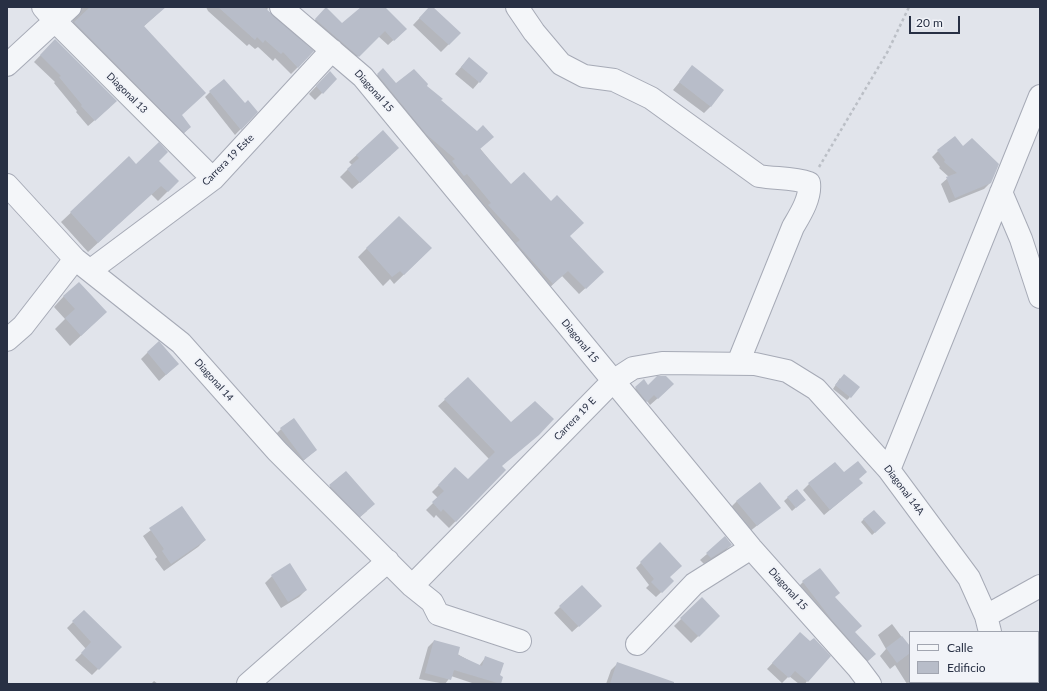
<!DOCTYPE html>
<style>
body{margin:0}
#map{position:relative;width:1047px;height:691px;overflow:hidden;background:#e1e4eb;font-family:Lato,sans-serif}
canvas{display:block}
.frame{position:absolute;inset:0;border:8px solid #283044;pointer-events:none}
.legend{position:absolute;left:909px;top:631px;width:130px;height:52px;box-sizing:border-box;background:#f1f3f8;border:1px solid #a1a5b0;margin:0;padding:5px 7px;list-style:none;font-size:12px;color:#283044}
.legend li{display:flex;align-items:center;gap:8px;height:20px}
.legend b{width:20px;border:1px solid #a1a5b0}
.scale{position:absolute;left:909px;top:16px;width:51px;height:18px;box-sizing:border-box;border:2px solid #283044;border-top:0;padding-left:5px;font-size:12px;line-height:14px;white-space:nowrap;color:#283044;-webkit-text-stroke:3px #f1f3f8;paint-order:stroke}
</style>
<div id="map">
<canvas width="1047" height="691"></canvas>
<div class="frame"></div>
<ul class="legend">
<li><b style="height:5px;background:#f4f6f9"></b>Calle</li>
<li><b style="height:11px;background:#b8bdc9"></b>Edificio</li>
</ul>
<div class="scale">20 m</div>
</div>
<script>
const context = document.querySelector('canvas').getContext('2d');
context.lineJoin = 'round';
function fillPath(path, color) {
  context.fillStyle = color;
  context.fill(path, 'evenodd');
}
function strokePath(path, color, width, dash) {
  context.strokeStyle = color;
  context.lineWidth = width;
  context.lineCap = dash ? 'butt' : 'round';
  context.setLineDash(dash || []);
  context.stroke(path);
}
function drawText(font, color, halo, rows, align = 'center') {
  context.font = font + ' Lato,sans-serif';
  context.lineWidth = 3.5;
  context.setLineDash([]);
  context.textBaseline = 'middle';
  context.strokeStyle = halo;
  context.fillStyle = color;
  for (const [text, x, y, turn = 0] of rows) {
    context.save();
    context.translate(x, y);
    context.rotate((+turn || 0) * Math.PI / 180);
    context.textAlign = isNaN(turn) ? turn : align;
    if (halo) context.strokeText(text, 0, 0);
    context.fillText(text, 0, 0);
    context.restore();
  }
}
fillPath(new Path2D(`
 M67,7H165L143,27L181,116L190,127L180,137L64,32L73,21V14Z
 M206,7H268L267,11L298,67L291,74L275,58L273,61L258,47L255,49L249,44L247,46L208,11Z
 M368,7H384L400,34L388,45L378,36L352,62L310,25L326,9L342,24Z
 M430,7L460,33L441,52L413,25Z
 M55,40L110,107L88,126L76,112L77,111L54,83L55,82L34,62Z
 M469,58L479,82L473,89L455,74Z
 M692,67L711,106L704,113L673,90Z
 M383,70L396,84L425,86L440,100L511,186L569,236L603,272L579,294L562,276L547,290L371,81Z
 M323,79H336L315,100L309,94Z
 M210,92L245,104L257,112L235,135L205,97Z
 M383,131L391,155L352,189L340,177L352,165L349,162Z
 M938,151L990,183L984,189L949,203L941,184L949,177L939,168L940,167L932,157Z
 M129,158L136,166L158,161L178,181L158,201L151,194L88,252L61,222Z
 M367,248L422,257L394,284L390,279L383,286L358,257Z
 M64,296L106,312L70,346L55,329L65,319L54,307Z
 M148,352L178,364L159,381L141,359Z
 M840,378L850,397L847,400L833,389Z
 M468,379L501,466L482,494L449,528L436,515L434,518L426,510L438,498L432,492L455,469L468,480L489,459L438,406Z
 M644,381L648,386L666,391L650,405L647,401L639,408L628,395Z
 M281,429L316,450L297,466L274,436Z
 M346,472L367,511L353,523L323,493Z
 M844,474L858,479L855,489L824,515L803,490L809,484Z
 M796,490L801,503L792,511L784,501Z
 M737,501L779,508L749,532L730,508Z
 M182,507L205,540L198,547L164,571L155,559L157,557L143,536Z
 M864,519L882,526L872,535L861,522Z
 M660,543L669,577L673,581L656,597L646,588L649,585L636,568Z
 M731,545L724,552L704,564L700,560L707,554Z
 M290,565L306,590L299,597L281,608L265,583L272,576Z
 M803,582L834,598L854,632L875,654L861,667L796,589Z
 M702,598L719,616L691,643L674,626Z
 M560,607L594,612L572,632L554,613Z
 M73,622L120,647L92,675L75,660L86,649L67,628Z
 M892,624L910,648V682H933L929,684H907L895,665L890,669L880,656L886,649L878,635Z
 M795,639L807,681L805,684H799L789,676L782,683L767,669Z
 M434,641L479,666L485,658L498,676L502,677L500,684H475L451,676L445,684L419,679L428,647Z
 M618,663L658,684H606L611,670Z
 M1040,678V684H1017L1021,682H1038V679Z
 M154,681L158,684H151Z`), '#0003');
fillPath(new Path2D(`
 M90,7H166L144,26L206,93L182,115L191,127L184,133L74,22Z
 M218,7H264L314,51L298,68L283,52L281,54L265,40L263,43L257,37L255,40Z
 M326,7L342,23L361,7H385L407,29L394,41L385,31L359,57L315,19Z
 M429,7H433L461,33L449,45L419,18Z
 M55,39L117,101L95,121L81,106L82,105L59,77L61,76L40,55Z
 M469,57L488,73L480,83L461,67Z
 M692,65L724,90L711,107L679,82Z
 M383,68L396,83L414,69L428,84L427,86L443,99L441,100L477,131L483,125L494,137L480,149L511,184L524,172L551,201L557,195L584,223L570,236L604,272L586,289L568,271L553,284L516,243L520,240L488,205L491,203L467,174L464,176L452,161L455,159L427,135L377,74Z
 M330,71L337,79L323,94L316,86Z
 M224,79L245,103L248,100L258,112L241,130L209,91Z
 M383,130L399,148L360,183L347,169L359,158L356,155Z
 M955,136L963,146L972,138L999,164L991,183L955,198L946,177L957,173L944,162L945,160L937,150Z
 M159,142L168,152L159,161L179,181L168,192L161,186L98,243L70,212L129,156L136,164Z
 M399,216L432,248L404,275L400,271L392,277L366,248Z
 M79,282L107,312L81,336L65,318L75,309L63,296Z
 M159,341L179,364L166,375L147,352Z
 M844,374L860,387L851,398L835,385Z
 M657,376H666L674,384L658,399L654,395L647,402L635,387L644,379L648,385Z
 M468,377L511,422L535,401L554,419L539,435L502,466L506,470L456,522L443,509L441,512L432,502L444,491L438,485L455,467L468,479L495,452L444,399Z
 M294,418L317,450L304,460L280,428Z
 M858,461L867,472L859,479L863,483L830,510L808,483L835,462L844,472Z
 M346,471L375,504L360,517L329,485Z
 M760,482L781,508L757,526L736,501Z
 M797,489L806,500L796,508L787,497Z
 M182,506L206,540L171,564L162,551L164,549L149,528Z
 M874,510L886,523L875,533L863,519Z
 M725,536L732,545L711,558L706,553Z
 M660,542L682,566L670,577L674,581L662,593L651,582L654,579L640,562Z
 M290,563L307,590L288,602L271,575Z
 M820,568L840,593L835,597L862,626L855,632L876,654L868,661L832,620L802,581Z
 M582,585L602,606L579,627L559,606Z
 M702,597L720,616L699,637L680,618Z
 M84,610L122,647L99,670L81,653L91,642L72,621Z
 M800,632L810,641L814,638L831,656L808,682L795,671L789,678L772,663Z
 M902,636L910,646V653L897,663L886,648Z
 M434,640L460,647L458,655L482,666L485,656L504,663L500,675L503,677L501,684L454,670L451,680L425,673Z
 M617,662L674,682V684H610Z`), '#b8bdc9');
const minor = new Path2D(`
 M43,7L55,21L213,179
 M281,7L363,77L751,548L858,668L870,684
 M517,7L534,32L561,64L584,76L614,80L651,98L759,176C776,179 793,177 809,183C811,198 800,215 793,227L738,363
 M7,65L70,7
 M7,185L75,259L181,343L277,451L412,586L432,602L438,614L520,641
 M1001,192L1021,239L1040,297
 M91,270L213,179L332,50
 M7,340L23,326L75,259
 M889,470L1040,96
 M412,586L613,381L633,368L662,363L755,364L787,371L816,389L889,470L969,578L986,616L990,632
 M986,616L1040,586
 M637,644L694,584L751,548
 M1003,682V684
 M248,684L388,561`);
strokePath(minor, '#a6aab6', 24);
strokePath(new Path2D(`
 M819,167L888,51L909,7`), '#bbbfc6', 2.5, [3, 3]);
strokePath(minor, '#f4f6f9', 22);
drawText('10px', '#283044', '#f1f3f8', [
 ["Diagonal 15",374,91,48],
 ["Diagonal 13",127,93,45],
 ["Carrera 19 Este",228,160,-45],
 ["Diagonal 15",580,341,51],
 ["Diagonal 14",214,380,48],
 ["Carrera 19 E",575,419,-46],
 ["Diagonal 14A",904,490,53],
 ["Diagonal 15",788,589,48]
]);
</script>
